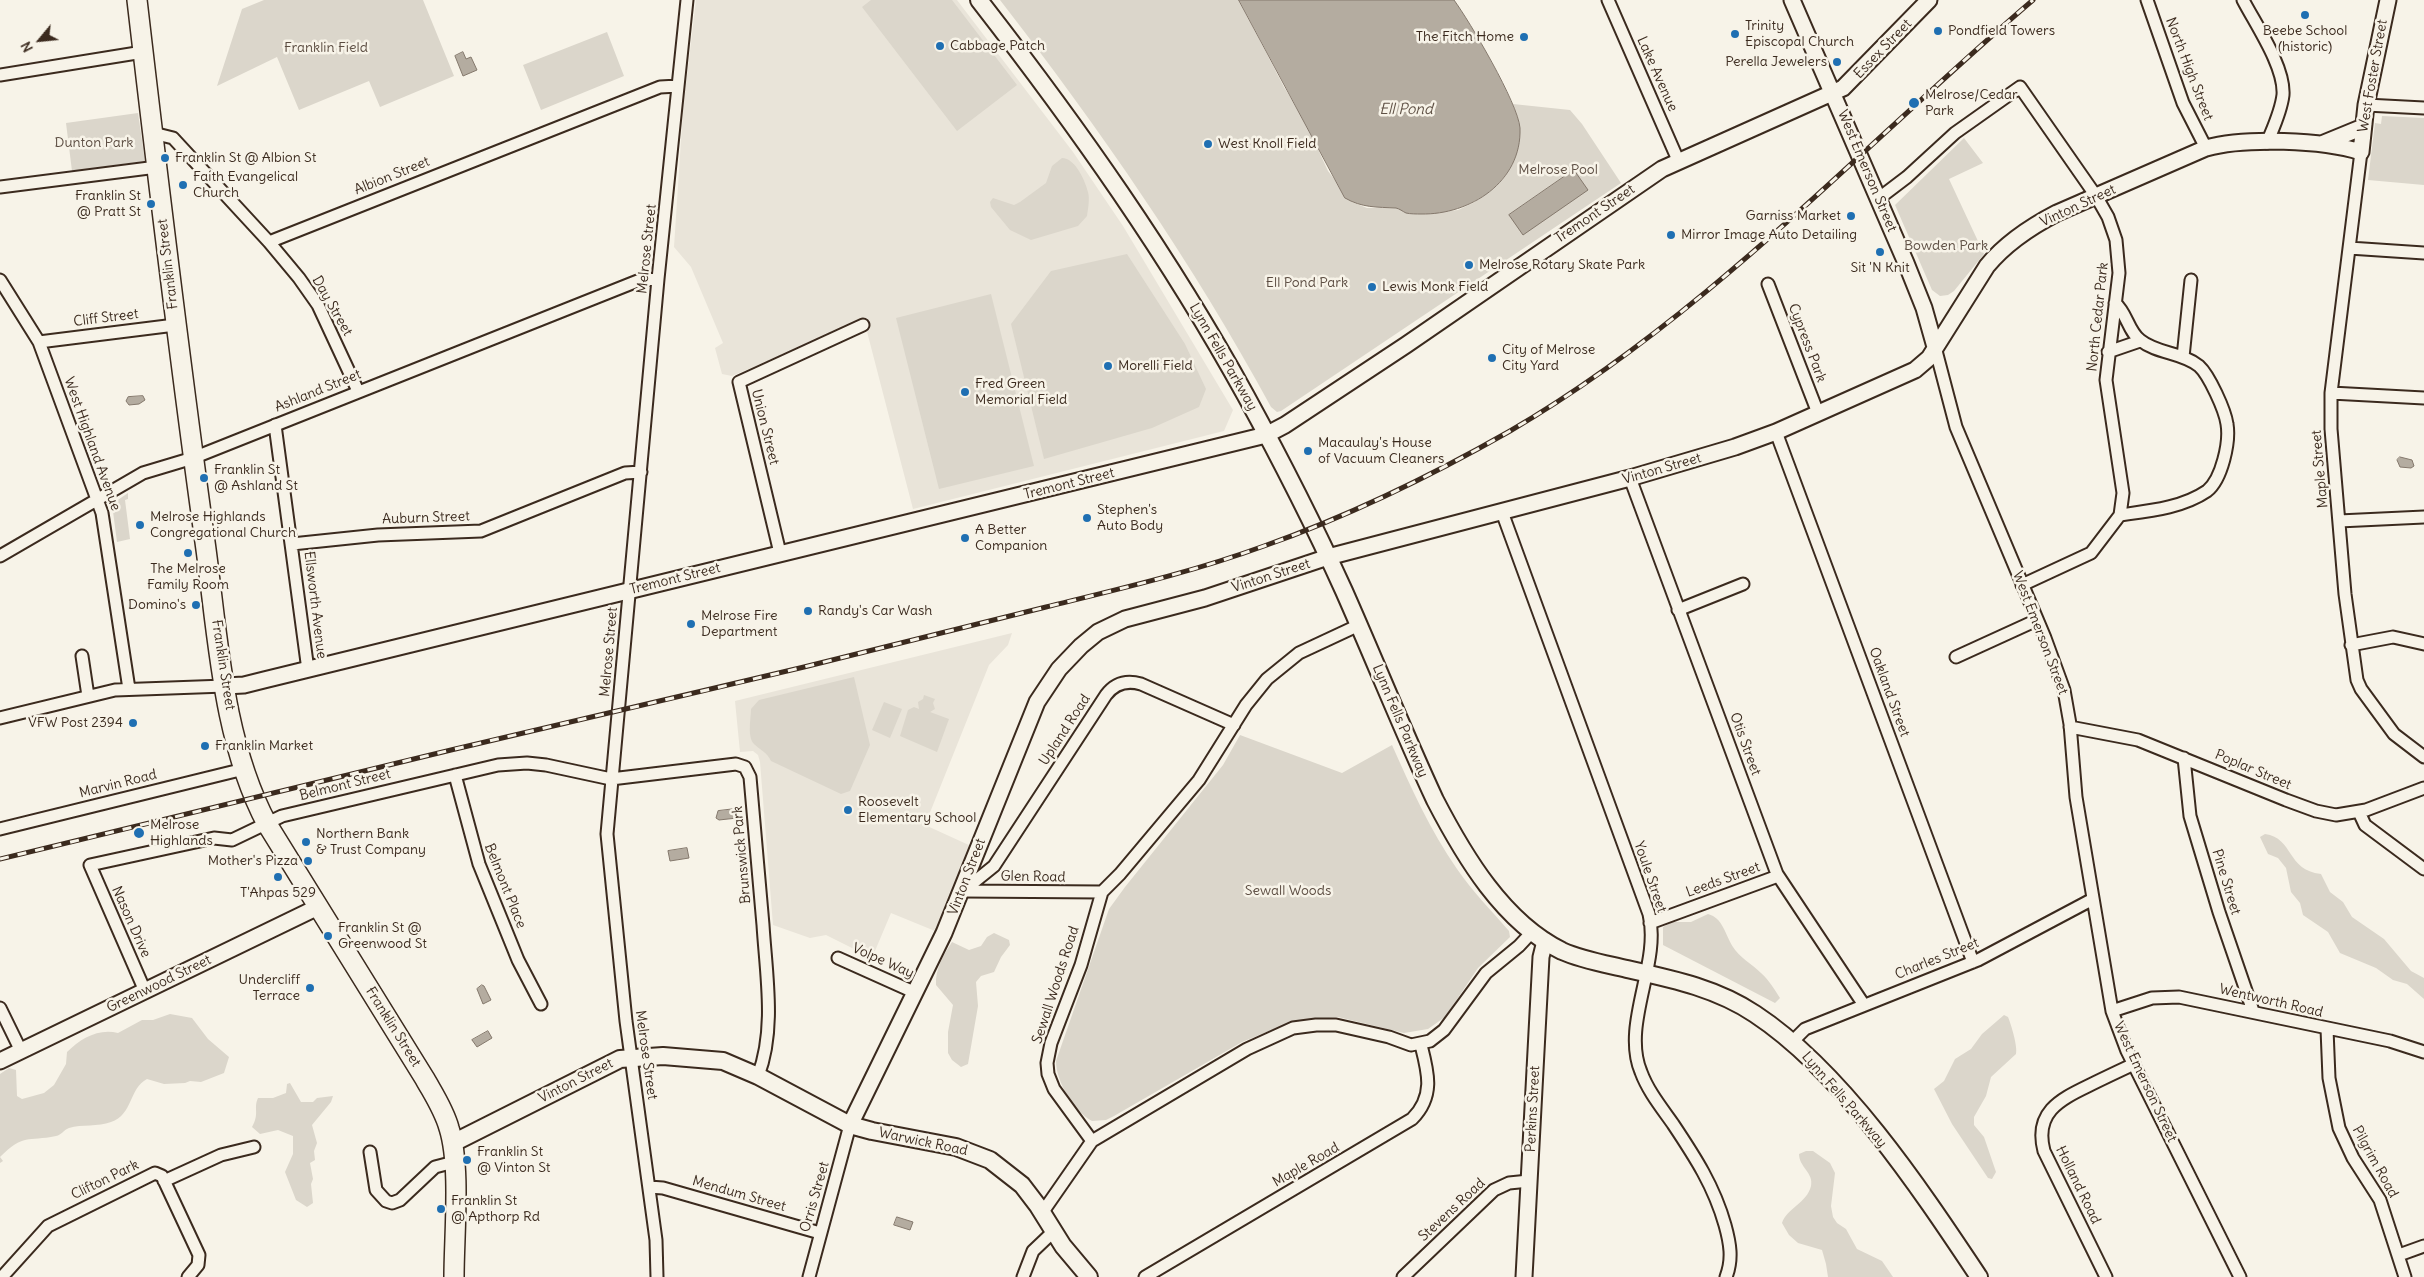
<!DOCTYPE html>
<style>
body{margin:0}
#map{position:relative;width:2424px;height:1277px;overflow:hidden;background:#f7f3e8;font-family:Delius,sans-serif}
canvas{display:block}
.north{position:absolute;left:15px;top:15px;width:50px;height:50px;-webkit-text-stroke:4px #f7f3e8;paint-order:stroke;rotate:242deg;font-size:14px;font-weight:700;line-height:20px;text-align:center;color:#3b2a1e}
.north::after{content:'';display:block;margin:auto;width:18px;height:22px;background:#3b2a1e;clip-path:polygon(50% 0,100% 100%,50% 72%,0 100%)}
</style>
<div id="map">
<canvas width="2424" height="1277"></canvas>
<div class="north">N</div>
</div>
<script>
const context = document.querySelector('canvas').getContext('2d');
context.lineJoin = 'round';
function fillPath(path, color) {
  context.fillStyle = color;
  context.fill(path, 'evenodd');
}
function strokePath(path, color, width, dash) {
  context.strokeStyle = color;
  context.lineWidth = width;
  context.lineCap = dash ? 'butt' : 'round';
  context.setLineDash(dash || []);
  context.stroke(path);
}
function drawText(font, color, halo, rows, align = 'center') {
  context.font = font + ' Delius,sans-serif';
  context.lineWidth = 5;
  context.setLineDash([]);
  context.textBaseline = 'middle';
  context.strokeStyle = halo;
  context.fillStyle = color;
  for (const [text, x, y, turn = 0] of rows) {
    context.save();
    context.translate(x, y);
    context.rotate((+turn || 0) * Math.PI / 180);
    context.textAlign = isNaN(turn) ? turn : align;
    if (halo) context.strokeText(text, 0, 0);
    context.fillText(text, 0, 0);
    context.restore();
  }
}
fillPath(new Path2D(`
 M696,0H957L1073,152L1123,226L1233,410L1224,431L913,509L864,320L732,376L722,374L715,348L723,343L691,267L674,247L683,110Z
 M1012,633L1008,645L989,665L925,825L971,846L935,931L891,913L872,958L826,935L810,938L773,925L760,762L758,755L753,751L740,752L735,701Z`), '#e9e4d9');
fillPath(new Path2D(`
 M264,0H423L454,76L380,107L369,81L299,110L277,57L217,86L242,9Z
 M871,0H952L1017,85L957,131L862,7Z
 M1000,0H1239L1284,87L1305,121L1328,171L1352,202L1367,208H1396L1424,214L1458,210L1473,203L1493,189L1504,178L1511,166L1520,130L1513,104L1570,110L1582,124L1621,183L1281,411L1277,412L1271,407C1193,263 1100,129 1000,0Z
 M607,32L624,76L541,110L523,65Z
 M138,113L145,161L72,171L66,123Z
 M2382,116L2424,118V185L2368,180L2375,123L2381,124Z
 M1964,138L1983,163L1949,179L1984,254L1954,291L1948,295L1940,296L1932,290L1895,205Z
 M1062,158C1075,158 1085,180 1088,192C1090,199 1088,209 1087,216L1078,226L1031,240L1010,230L991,207L990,202L993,198L1014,205L1020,202L1046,183L1052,166Z
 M1127,254L1185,344L1206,389L1199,407L1152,428L1044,459L1011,324L1051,271Z
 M991,294L1034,466L939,489L896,318Z
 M128,493V499L125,500L130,539L117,542L112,504Z
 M854,677L870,745L850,791L841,794L771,761C767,752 761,751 754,744C747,737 751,718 751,709L759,700Z
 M924,695L935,699L933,703L935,709L930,712L949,719L937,752L900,736L908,710L914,707L919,709L918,702L923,699Z
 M884,702L902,709L890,738L872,730Z
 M1240,735L1342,773L1392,745C1411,788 1430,830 1457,869C1472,891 1491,910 1509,931L1510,937L1478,968L1445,1017L1428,1029L1404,1033L1338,1017L1291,1022L1242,1042L1114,1116L1106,1120L1092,1121C1074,1111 1056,1082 1056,1061L1109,909L1125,887L1223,765Z
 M2265,834C2294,838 2286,870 2321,874L2330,892L2343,902L2352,917L2384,939L2411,971L2424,978V999L2407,984L2393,980L2376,968L2340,953L2328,932L2303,915L2300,903L2291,892L2286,868L2278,858L2268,854L2260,837Z
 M1708,914C1723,918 1725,934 1733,947C1739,957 1752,964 1761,973C1769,980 1775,990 1780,998L1775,1003L1663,945V927L1672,922H1691Z
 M994,933L1009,940L1010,945L1001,957L994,972L981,976L976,982L978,1006L968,1064L961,1067L952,1060L948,1053V1032L953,1005L936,985C935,969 944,954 952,942L969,950L981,946L987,937Z
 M170,1014L192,1018L208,1039L229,1057L224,1073L201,1082L190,1081L185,1083L164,1084L147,1079C129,1088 133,1115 111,1122C98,1127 82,1124 69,1128C63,1130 62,1135 56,1136C27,1142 24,1133 0,1157L3,1161L0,1163V1074L9,1068L16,1070L17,1096L22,1099L44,1093L54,1085L66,1064L67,1052C81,1038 99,1028 118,1033L142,1020H153Z
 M2004,1015L2008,1017C2011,1024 2018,1047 2016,1054L1991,1077L1986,1096L1974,1117V1125L1984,1137L1996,1172L1992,1179L1988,1178L1952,1124L1934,1089L1944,1081L1955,1059L1971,1049L1982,1034Z
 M290,1083L301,1102H313L317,1098L333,1096L331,1102L312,1125L317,1143L314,1151L315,1160L310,1163L313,1179L311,1184L313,1203L307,1207L296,1200L285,1172L293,1154V1136L278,1130L260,1134L252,1127C260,1113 253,1109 258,1098H273L286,1093L287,1084Z
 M1806,1151H1813L1830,1163L1835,1173L1831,1206L1833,1217L1837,1223L1846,1229L1857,1249L1882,1261L1893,1277H1828L1826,1264L1822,1250L1798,1243L1789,1235L1782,1223C1787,1208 1807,1203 1811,1186C1814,1173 1799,1167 1799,1154Z`), '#dbd6cb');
const water = new Path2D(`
 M1239,0H1454C1470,22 1518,103 1520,128C1522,182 1470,215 1421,214C1417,214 1410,214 1406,213C1402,211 1400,209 1396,208C1377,207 1362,208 1345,198Z
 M463,52L466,59L471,57L477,70L463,76L455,56Z
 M1574,170L1588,190L1523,235L1509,215Z
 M143,396L145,400L139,404L129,405L126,401L128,397Z
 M2400,457L2412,460L2414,466L2411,468L2400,467L2397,460Z
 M735,809L737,818L719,820L716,818L718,811Z
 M687,848L689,858L670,861L668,851Z
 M482,985L484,986L491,1000L483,1004L477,989Z
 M488,1031L492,1038L477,1047L472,1040Z
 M897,1217L913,1222L910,1230L894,1225Z`);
fillPath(water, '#b4aca0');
strokePath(water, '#84786c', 1);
const minor = new Path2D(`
 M1608,0L1678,160
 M2147,0L2183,103L2206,148
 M2243,0C2256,25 2285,67 2283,95C2281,112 2273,128 2267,143
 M0,75L143,52
 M2366,105L2424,108
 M153,133L173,138L269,242L660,87L678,86
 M2361,152L2331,393V429L2345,594L2357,680L2361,689L2394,734L2424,757
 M0,187L157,167
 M1878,199L1907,177L1955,133L2020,87L2096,196L2108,217L2116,240L2119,273L2106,380L2123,493L2120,515L2091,553L2022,585
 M269,242L299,278L318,305L358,391
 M2349,248L2424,253
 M0,280L39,342L102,513L129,689
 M1768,284L1818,413
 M2115,303C2127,313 2128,331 2140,340C2157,354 2182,352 2199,366C2209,375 2225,410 2227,424C2230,442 2222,479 2207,491C2182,508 2149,511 2120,515
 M39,342L175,325
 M1935,347L1956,427L2045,638L2064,690L2070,724L2076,797L2112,1011L2127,1051L2240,1277
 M2108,352L2140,341
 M2183,357L2191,280
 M2331,393L2424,398
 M275,425L308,670
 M1776,432L1973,962
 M1630,478L1777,874L1864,1005
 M1502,512L1649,914C1661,964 1621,1024 1641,1072C1648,1091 1661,1107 1673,1124C1695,1157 1714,1186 1725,1225C1730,1243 1733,1259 1726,1277
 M2339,521L2424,517
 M292,544L378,535L481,531L625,473L641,472
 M780,553L739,382L863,325
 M0,556L143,473L193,458L640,280L658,279
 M1678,610L1743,584
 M1359,625L1299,653L1267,679L1246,705L1199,780L1120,874L1102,892L1081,965L1051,1043L1047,1063L1048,1074L1054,1089L1092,1141L1247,1049L1293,1028L1316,1025H1336L1389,1037L1411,1045L1430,1041L1444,1030L1486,973L1519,946L1532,932
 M2351,645L2393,637L2424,644
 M82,656L88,696
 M1956,657L2037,620
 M0,718L115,690L225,686
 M2070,727L2138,740L2286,800L2316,811L2336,815L2366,810L2424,788
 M2184,758L2190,816L2219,912L2253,1011
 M455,775L479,864L518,960L541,1004
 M2359,812L2365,825L2424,869
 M0,829L244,769
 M963,891L994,866L1106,695C1115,683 1127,680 1141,684L1234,725
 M963,891L1102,892
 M1650,923L1778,876
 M838,958L916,993
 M145,991L90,865L214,838L232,840L282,816L498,765L527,763L546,765L611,779L736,764L745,767L750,777C754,826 759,876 763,925C766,974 776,1029 758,1076
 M0,1008L21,1051
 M2112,1011L2152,998L2179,997L2390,1041L2424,1052
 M2327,1029L2329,1078L2339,1128L2353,1158L2380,1200L2405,1277
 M1792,1042L1805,1029L1978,960L2093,899
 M370,1152L376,1190L386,1201L392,1203L400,1200L435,1167L454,1162
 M164,1181L221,1155L254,1147
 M649,1187L663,1188L820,1233
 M1042,1213L1092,1141
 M2399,1255L2424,1246
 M2,1277L48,1226L155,1173L162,1176L199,1255L198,1265L188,1277
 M657,1277L656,1240L626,1021L607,834L658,279L687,0
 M809,1277L850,1125
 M1023,1277L1033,1251L1053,1232
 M1145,1277L1412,1119C1435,1096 1428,1072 1421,1045
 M1403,1277L1494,1190L1509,1183L1529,1181
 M2106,1277L2044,1151C2034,1113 2059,1100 2088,1086C2104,1078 2119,1071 2134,1064`);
const tertiary = new Path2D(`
 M1792,0L1906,263L1924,308L1935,347
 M2324,143L2363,127
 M225,686L244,685L264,680L1266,435L1285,425L1406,345L1662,169L1843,88L1929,0
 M0,1061L318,907
 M850,1125L944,933L1037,702L1059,669L1081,646L1098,632L1125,619L1205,598L1328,557L1630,478L1735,447L1776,432L1915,370L1929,358L1987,266C2005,244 2032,226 2057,213L2206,148C2245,137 2323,140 2361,152L2366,105L2388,0
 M1524,1277L1541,957L1545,941`);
const secondary = new Path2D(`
 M979,0C1077,126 1169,256 1246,396C1281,460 1314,525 1344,591C1375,661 1403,731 1435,800C1464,856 1503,922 1562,951C1582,960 1606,964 1627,969C1672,979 1716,988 1755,1014C1843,1072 1921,1190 1979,1277
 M453,1143L620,1059L663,1056L723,1061L758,1076L850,1125L872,1131L956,1147L990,1160L1022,1185L1038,1206L1063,1246L1089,1277`);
const primary = new Path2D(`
 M137,0C158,181 180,362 205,542C218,635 222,739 267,824L425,1079C434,1095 444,1110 449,1128C461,1166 454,1235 454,1277`);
strokePath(minor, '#3b2a1e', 15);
strokePath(tertiary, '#3b2a1e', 19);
strokePath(secondary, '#3b2a1e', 20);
strokePath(primary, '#3b2a1e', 22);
strokePath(minor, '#f7f3e8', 11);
strokePath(tertiary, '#f7f3e8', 15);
strokePath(secondary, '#f7f3e8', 16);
strokePath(primary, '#f7f3e8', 19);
const rail = new Path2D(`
 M0,859C151,823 301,786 451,750C569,722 687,695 804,667C885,647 965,627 1046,607C1119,589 1193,572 1264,546C1349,516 1431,476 1510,431C1707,316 1861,147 2033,0`);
strokePath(rail, '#3b2a1e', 5);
strokePath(rail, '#f7f3e8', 3, [9]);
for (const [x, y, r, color] of [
 [2305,15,5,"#1f6fb2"],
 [1938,31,5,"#1f6fb2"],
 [1735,34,5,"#1f6fb2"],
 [1524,37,5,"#1f6fb2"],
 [940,46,5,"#1f6fb2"],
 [1837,62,5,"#1f6fb2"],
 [1914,103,6,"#1f6fb2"],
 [1208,144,5,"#1f6fb2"],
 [165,158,5,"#1f6fb2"],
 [183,185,5,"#1f6fb2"],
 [151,204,5,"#1f6fb2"],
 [1851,216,5,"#1f6fb2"],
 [1671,235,5,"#1f6fb2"],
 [1880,252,5,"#1f6fb2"],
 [1469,265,5,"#1f6fb2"],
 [1372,287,5,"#1f6fb2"],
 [1492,358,5,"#1f6fb2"],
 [1108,366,5,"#1f6fb2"],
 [965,392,5,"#1f6fb2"],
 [1308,451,5,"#1f6fb2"],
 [204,478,5,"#1f6fb2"],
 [1087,518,5,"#1f6fb2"],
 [140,525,5,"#1f6fb2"],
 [965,538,5,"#1f6fb2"],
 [188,553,5,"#1f6fb2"],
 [196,605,5,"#1f6fb2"],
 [808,611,5,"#1f6fb2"],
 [691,624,5,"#1f6fb2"],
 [133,723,5,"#1f6fb2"],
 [205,746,5,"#1f6fb2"],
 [848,810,5,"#1f6fb2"],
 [139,833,6,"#1f6fb2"],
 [306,842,5,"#1f6fb2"],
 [308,861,5,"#1f6fb2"],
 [278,877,5,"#1f6fb2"],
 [328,936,5,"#1f6fb2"],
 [310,988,5,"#1f6fb2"],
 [467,1160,5,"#1f6fb2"],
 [441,1209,5,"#1f6fb2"]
]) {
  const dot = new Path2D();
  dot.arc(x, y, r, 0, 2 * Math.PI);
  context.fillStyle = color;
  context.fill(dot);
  strokePath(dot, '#f7f3e8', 2);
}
drawText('14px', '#3b2a1e', '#f7f3e8', [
 ["Trinity",1745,26],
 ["Episcopal Church",1745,42],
 ["Pondfield Towers",1948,31],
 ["Beebe School",2305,31,"center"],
 ["(historic)",2305,47,"center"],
 ["The Fitch Home",1514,37,"right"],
 ["Cabbage Patch",950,46],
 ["Perella Jewelers",1827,62,"right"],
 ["Melrose/Cedar",1925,95],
 ["Park",1925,111],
 ["West Knoll Field",1218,144],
 ["Franklin St @ Albion St",175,158],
 ["Faith Evangelical",193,177],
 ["Church",193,193],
 ["Franklin St",141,196,"right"],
 ["@ Pratt St",141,212,"right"],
 ["Garniss Market",1841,216,"right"],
 ["Mirror Image Auto Detailing",1681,235],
 ["Melrose Rotary Skate Park",1479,265],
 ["Sit 'N Knit",1880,268,"center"],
 ["Lewis Monk Field",1382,287],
 ["City of Melrose",1502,350],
 ["City Yard",1502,366],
 ["Morelli Field",1118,366],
 ["Fred Green",975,384],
 ["Memorial Field",975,400],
 ["Macaulay's House",1318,443],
 ["of Vacuum Cleaners",1318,459],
 ["Franklin St",214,470],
 ["@ Ashland St",214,486],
 ["Stephen's",1097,510],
 ["Auto Body",1097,526],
 ["Melrose Highlands",150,517],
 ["Congregational Church",150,533],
 ["A Better",975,530],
 ["Companion",975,546],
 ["The Melrose",188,569,"center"],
 ["Family Room",188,585,"center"],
 ["Domino's",186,605,"right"],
 ["Randy's Car Wash",818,611],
 ["Melrose Fire",701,616],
 ["Department",701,632],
 ["VFW Post 2394",123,723,"right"],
 ["Franklin Market",215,746],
 ["Roosevelt",858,802],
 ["Elementary School",858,818],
 ["Melrose",150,825],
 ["Highlands",150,841],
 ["Northern Bank",316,834],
 ["& Trust Company",316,850],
 ["Mother's Pizza",298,861,"right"],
 ["T'Ahpas 529",278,893,"center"],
 ["Franklin St @",338,928],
 ["Greenwood St",338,944],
 ["Undercliff",300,980,"right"],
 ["Terrace",300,996,"right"],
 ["Franklin St",477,1152],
 ["@ Vinton St",477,1168],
 ["Franklin St",451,1201],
 ["@ Apthorp Rd",451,1217]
], 'left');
drawText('14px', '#5b4c41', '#f7f3e8', [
 ["Franklin Field",326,48],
 ["Dunton Park",94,143],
 ["Melrose Pool",1558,170],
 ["Bowden Park",1946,246],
 ["Ell Pond Park",1307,283],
 ["Sewall Woods",1288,891]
]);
drawText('14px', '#3b2a1e', '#f7f3e8', [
 ["Essex Street",1883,49,-46],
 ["North High Street",2189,69,69],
 ["Lake Avenue",1657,74,66],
 ["West Foster Street",2373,76,-80],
 ["West Emerson Street",1867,171,67],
 ["Albion Street",392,176,-22],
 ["Vinton Street",2078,206,-25],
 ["Tremont Street",1595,214,-34],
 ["Melrose Street",647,249,-84],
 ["Franklin Street",168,264,-97],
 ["Day Street",332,306,60],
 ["North Cedar Park",2098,317,-84],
 ["Cliff Street",106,318,-7],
 ["Cypress Park",1807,343,69],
 ["Lynn Fells Parkway",1223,357,60],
 ["Ashland Street",318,391,-22],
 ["Union Street",765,427,76],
 ["West Highland Avenue",92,444,70],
 ["Vinton Street",1662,469,-16],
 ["Maple Street",2320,469,-95],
 ["Tremont Street",1069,484,-14],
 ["Auburn Street",426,518,-2],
 ["Vinton Street",1271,576,-18],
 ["Tremont Street",675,579,-14],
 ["Ellsworth Avenue",315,605,83],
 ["West Emerson Street",2040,633,69],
 ["Melrose Street",609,652,-85],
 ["Franklin Street",223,665,81],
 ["Oakland Street",1889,692,70],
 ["Lynn Fells Parkway",1400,721,67],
 ["Upland Road",1065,730,-57],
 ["Otis Street",1745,744,70],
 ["Poplar Street",2253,770,23],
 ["Marvin Road",118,784,-14],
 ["Belmont Street",345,785,-14],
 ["Brunswick Park",742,855,-95],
 ["Vinton Street",967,877,-69],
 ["Glen Road",1033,877,1],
 ["Youle Street",1650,877,71],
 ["Leeds Street",1723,880,-20],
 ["Pine Street",2226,882,73],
 ["Belmont Place",505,886,68],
 ["Nason Drive",131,922,66],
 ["Charles Street",1937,959,-22],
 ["Volpe Way",883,961,24],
 ["Greenwood Street",159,984,-26],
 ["Sewall Woods Road",1056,985,-72],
 ["Wentworth Road",2271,1001,13],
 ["Franklin Street",393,1027,58],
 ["Melrose Street",646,1055,82],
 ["Vinton Street",576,1081,-27],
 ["West Emerson Street",2145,1082,65],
 ["Lynn Fells Parkway",1844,1100,49],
 ["Perkins Street",1533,1109,-87],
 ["Warwick Road",923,1142,12],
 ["Pilgrim Road",2375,1162,61],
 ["Maple Road",1306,1165,-30],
 ["Clifton Park",105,1180,-26],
 ["Holland Road",2078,1185,64],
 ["Mendum Street",739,1194,16],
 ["Orris Street",815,1197,-74],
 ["Stevens Road",1452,1210,-43]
]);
drawText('italic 15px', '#5f5145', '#f7f3e8', [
 ["Ell Pond",1406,110]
]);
</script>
